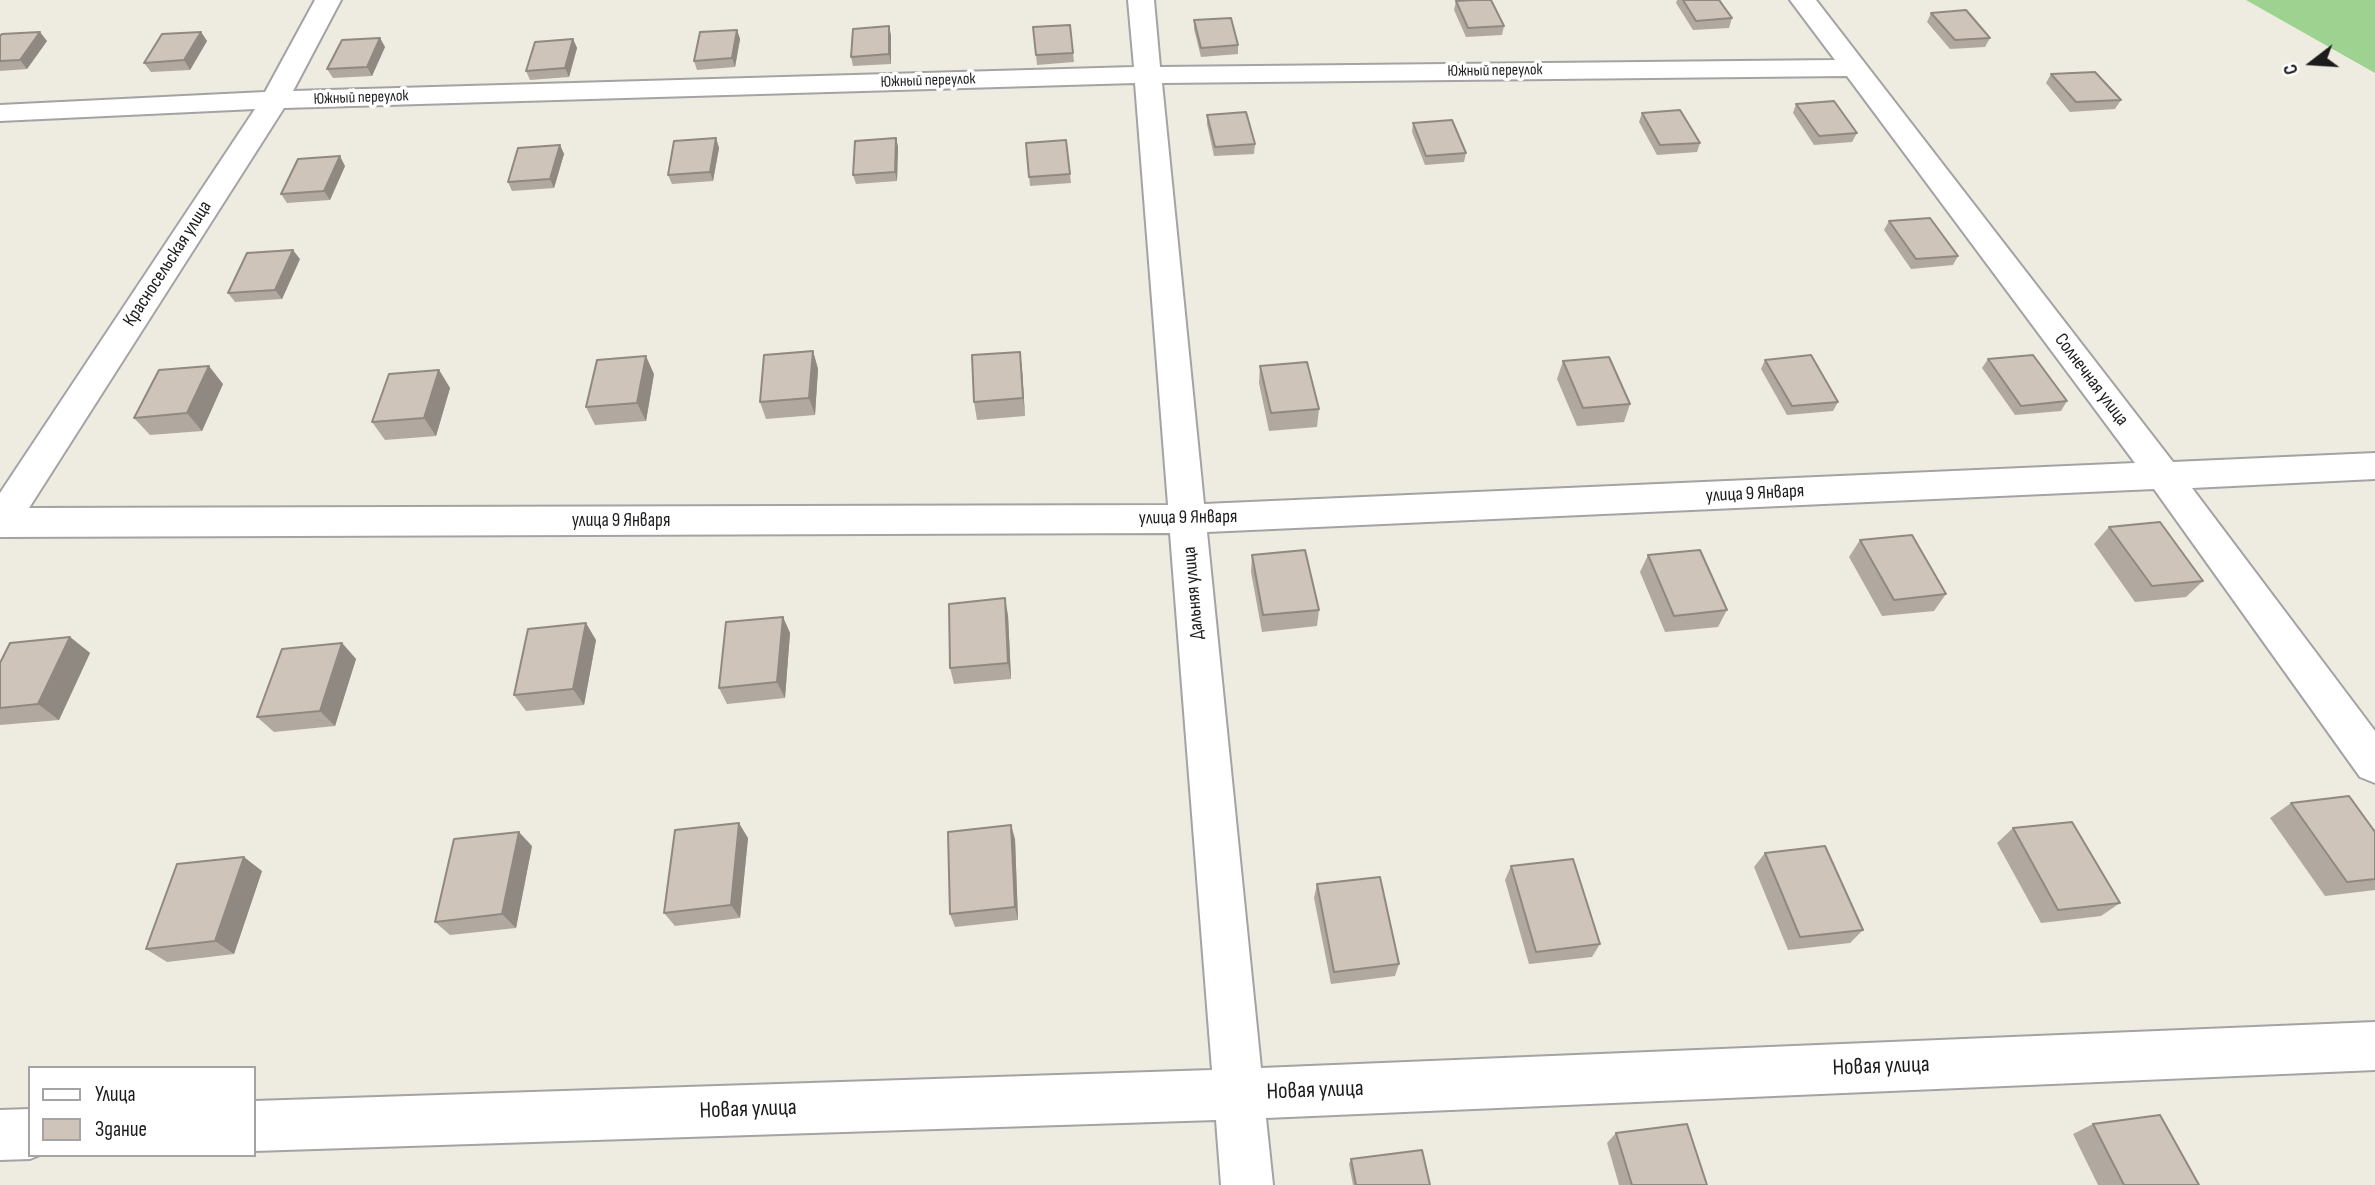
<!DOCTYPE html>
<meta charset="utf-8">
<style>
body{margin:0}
#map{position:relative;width:2375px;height:1185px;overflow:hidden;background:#eeebe0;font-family:"Sofia Sans Condensed",sans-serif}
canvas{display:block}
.legend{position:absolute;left:28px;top:1066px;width:228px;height:91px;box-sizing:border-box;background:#fff;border:2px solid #a4a4a4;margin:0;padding:9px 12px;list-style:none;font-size:21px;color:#1c1c1c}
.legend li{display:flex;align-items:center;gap:14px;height:35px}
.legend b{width:35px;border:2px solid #a4a4a4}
.north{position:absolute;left:2277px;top:28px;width:70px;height:70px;-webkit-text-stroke:5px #fff;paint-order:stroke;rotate:253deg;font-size:19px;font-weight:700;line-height:28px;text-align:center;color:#1c1c1c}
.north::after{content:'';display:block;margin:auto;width:24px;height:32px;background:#1c1c1c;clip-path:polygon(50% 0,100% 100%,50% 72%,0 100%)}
</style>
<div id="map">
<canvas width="2375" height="1185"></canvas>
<ul class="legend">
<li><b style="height:9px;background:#fff"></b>Улица</li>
<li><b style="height:19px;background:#cec4b9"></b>Здание</li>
</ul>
<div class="north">С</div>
</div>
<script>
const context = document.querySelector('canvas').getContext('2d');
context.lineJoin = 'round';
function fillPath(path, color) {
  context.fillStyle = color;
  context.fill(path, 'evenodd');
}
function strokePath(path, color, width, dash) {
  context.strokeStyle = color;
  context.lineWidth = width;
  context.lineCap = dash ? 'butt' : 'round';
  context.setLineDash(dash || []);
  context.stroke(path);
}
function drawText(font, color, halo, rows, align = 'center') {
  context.font = font + ' "Sofia Sans Condensed",sans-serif';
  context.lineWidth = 7;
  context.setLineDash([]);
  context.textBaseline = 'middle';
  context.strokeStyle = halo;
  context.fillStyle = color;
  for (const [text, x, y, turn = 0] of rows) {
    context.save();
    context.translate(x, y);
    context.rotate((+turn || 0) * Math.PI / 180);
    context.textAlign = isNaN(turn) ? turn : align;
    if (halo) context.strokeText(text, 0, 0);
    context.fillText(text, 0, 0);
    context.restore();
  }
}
fillPath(new Path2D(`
 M2246,0H2375V73Z`), '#9ed290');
const minor = new Path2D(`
 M315,0H341L293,91L1134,67L1128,0H1154L1160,67L1835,60L1790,0H1816L2173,462L2375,453V479L2192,488L2375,731V783L2360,777L2154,489L1207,532L1261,1068L2375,1022V1070L1266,1118L1273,1185H1221L1216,1120L254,1151V1101L1212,1070L1170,533L0,537V493L255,109L0,121V105L265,92ZM1847,76L2135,463L1204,504L1162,83ZM1135,83L1168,505L29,508L284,108Z
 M30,1109V1155H40L30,1159L0,1160V1110Z`);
strokePath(minor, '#a3a3a3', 4);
fillPath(minor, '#fff');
fillPath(new Path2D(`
 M1677,0H1719L1732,18L1729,28L1693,30L1676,3Z
 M1456,1L1504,26L1502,35L1466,37L1454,10Z
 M1931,13L1990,38L1985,47L1950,49L1927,22Z
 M1194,20L1238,45V54L1201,57L1194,29Z
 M1070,25L1074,62L1037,65L1033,27Z
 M737,30L740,39L735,67L697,70L694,61Z
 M201,32L207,41L190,70L151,72L144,63Z
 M891,35V64L853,66L851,57Z
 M0,36L47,41L27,69L0,71Z
 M380,38L385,47L372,76L333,78L327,69Z
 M573,39L577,48L569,77L530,80L526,71Z
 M2051,74L2121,100L2115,109L2070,112L2046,83Z
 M1796,104L1857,133L1852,142L1814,145L1793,113Z
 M1642,113L1700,143L1697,152L1657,155L1639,122Z
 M1207,115L1255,144L1254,154L1214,156L1207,124Z
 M1413,123L1466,153L1464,162L1425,165L1412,132Z
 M716,138L719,148L713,181L672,184L668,175Z
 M896,138L898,147L897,181L856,184L853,175Z
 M1066,140L1071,183L1030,186L1026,143Z
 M560,145L564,154L554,188L512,191L508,182Z
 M345,166L330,200L287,203L281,194Z
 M1889,221L1958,256L1953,265L1911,269L1884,230Z
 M300,259L282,299L235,302L228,293Z
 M813,351L818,369L815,415L766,419L760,402Z
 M1020,352L1022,369L1025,416L977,420L974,402Z
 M1988,359L2067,401L2061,411L2015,415L1982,368Z
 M1765,360L1838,402L1833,411L1787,415L1761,369Z
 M1563,361L1630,404L1624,422L1577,426L1557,379Z
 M1260,366L1319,409L1317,427L1269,431L1259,383Z
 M439,370L450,388L436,436L385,440L372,422Z
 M654,374L646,421L595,425L586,407Z
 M223,384L202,431L150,435L134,418Z
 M2109,527L2203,581L2186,597L2135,602L2094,544Z
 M1860,540L1946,594L1934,611L1882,616L1849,557Z
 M1252,555L1319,610L1317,626L1262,632L1251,572Z
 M1648,555L1727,610L1718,627L1665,632L1640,572Z
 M1008,615L1011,679L954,684L950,668Z
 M783,617L790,633L785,698L727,704L719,688Z
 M70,637L90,653L59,720L0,725V663Z
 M596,640L584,705L526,711L514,695Z
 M342,643L356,659L335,726L274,732L257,717Z
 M2291,803L2375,832V890L2325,896L2270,818Z
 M2013,828L2120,903L2101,916L2041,923L1997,843Z
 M748,838L740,918L675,926L664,913Z
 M1015,839L1018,920L955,927L950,914Z
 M532,846L516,928L450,935L435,922Z
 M1765,853L1863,930L1850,943L1788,950L1754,867Z
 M1511,866L1600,944L1592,957L1529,964L1505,880Z
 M262,871L234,954L167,962L146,949Z
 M1317,884L1399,964L1395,976L1331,984L1314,898Z
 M2093,1124L2199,1185H2098L2073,1134Z
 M1616,1133L1707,1185H1619L1607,1143Z
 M1351,1159L1430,1185H1353L1349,1164Z`), '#b1a99f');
fillPath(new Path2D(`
 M889,26L891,35V64L889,54Z
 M737,30L740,39L735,67L732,58Z
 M40,32L47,41L27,69L20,60Z
 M201,32L207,41L190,70L184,60Z
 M380,38L385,47L372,76L367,67Z
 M573,39L577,48L569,77L565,68Z
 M716,138L719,148L713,181L710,172Z
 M896,138L898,147L897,181L895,172Z
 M560,145L564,154L554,188L550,179Z
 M340,156L345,166L330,200L324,191Z
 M293,250L300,259L282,299L275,290Z
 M813,351L818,369L815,415L809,398Z
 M1020,352L1022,369L1025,416L1023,398Z
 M646,356L654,374L646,421L637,403Z
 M209,366L223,384L202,431L187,413Z
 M439,370L450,388L436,436L424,418Z
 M1005,598L1008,615L1011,679L1008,663Z
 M783,617L790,633L785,698L777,682Z
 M586,623L596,640L584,705L573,689Z
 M70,637L90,653L59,720L38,704Z
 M342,643L356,659L335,726L320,711Z
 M739,823L748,838L740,918L731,905Z
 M1011,825L1015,839L1018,920L1015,907Z
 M519,832L532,846L516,928L502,914Z
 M244,857L262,871L234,954L215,941Z`), '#908982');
const building = new Path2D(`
 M1474,0H1491L1504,26L1468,28L1456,1Z
 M1683,0H1719L1732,18L1696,21Z
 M1966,10L1990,38L1955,40L1931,13Z
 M1231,18L1238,45L1201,48L1194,20Z
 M1070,25L1073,53L1036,55L1033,27Z
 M889,26V54L851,57L853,29Z
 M737,30L732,58L694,61L700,32Z
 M40,32L20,60L0,61V36L2,34Z
 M201,32L184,60L144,63L162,34Z
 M380,38L367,67L327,69L342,40Z
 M573,39L565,68L526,71L535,42Z
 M2095,72L2121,100L2076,102L2051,74Z
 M1834,101L1857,133L1819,136L1796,104Z
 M1680,110L1700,143L1660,145L1642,113Z
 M1246,112L1255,144L1215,147L1207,115Z
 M1452,120L1466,153L1426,156L1413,123Z
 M716,138L710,172L668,175L674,141Z
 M896,138L895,172L853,175L855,141Z
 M1066,140L1070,174L1029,177L1026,143Z
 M560,145L550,179L508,182L518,148Z
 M340,156L324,191L281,194L298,159Z
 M1930,218L1958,256L1916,259L1889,221Z
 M293,250L275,290L228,293L247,253Z
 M813,351L809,398L760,402L764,355Z
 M1020,352L1023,398L974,402L972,355Z
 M1811,355L1838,402L1792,406L1765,360Z
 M2033,355L2067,401L2021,406L1988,359Z
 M646,356L637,403L586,407L597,360Z
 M1609,357L1630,404L1583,408L1563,361Z
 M1307,362L1319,409L1271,413L1260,366Z
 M209,366L187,413L134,418L159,370Z
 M439,370L424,418L372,422L389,374Z
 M2160,522L2203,581L2152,586L2109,527Z
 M1912,535L1946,594L1894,600L1860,540Z
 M1305,550L1319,610L1263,615L1252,555Z
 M1700,550L1727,610L1674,616L1648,555Z
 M1005,598L1008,663L950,668L949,604Z
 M783,617L777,682L719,688L726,622Z
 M586,623L573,689L514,695L528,629Z
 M70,637L38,704L0,708V663L10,643Z
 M342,643L320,711L257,717L282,649Z
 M2349,796L2375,832V879L2347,882L2291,803Z
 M2072,822L2120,903L2058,910L2013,828Z
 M739,823L731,905L664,913L675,830Z
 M1011,825L1015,907L950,914L948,832Z
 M519,832L502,914L435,922L454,839Z
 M1825,846L1863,930L1800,937L1765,853Z
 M244,857L215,941L146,949L177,864Z
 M1573,859L1600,944L1536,952L1511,866Z
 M1380,877L1399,964L1334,972L1317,884Z
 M2160,1115L2199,1185H2124L2093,1124Z
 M1687,1124L1707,1185H1632L1616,1133Z
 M1422,1150L1430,1185H1356L1351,1159Z`);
fillPath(building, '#cec4b9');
strokePath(building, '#908982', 2);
drawText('16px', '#1c1c1c', '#fff', [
 ["Южный переулок",1495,71,-1],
 ["Южный переулок",928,81,-2],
 ["Южный переулок",361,98,-2]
]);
drawText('19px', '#1c1c1c', '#fff', [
 ["Красносельская улица",168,264,-57],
 ["Солнечная улица",2091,380,53],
 ["улица 9 Января",1755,494,-3],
 ["улица 9 Января",1188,518,-1],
 ["улица 9 Января",621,521],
 ["Дальняя улица",1194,593,-95]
]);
drawText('23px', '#1c1c1c', '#fff', [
 ["Новая улица",1881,1067,-2],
 ["Новая улица",1315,1091,-2],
 ["Новая улица",748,1110,-2]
]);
</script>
